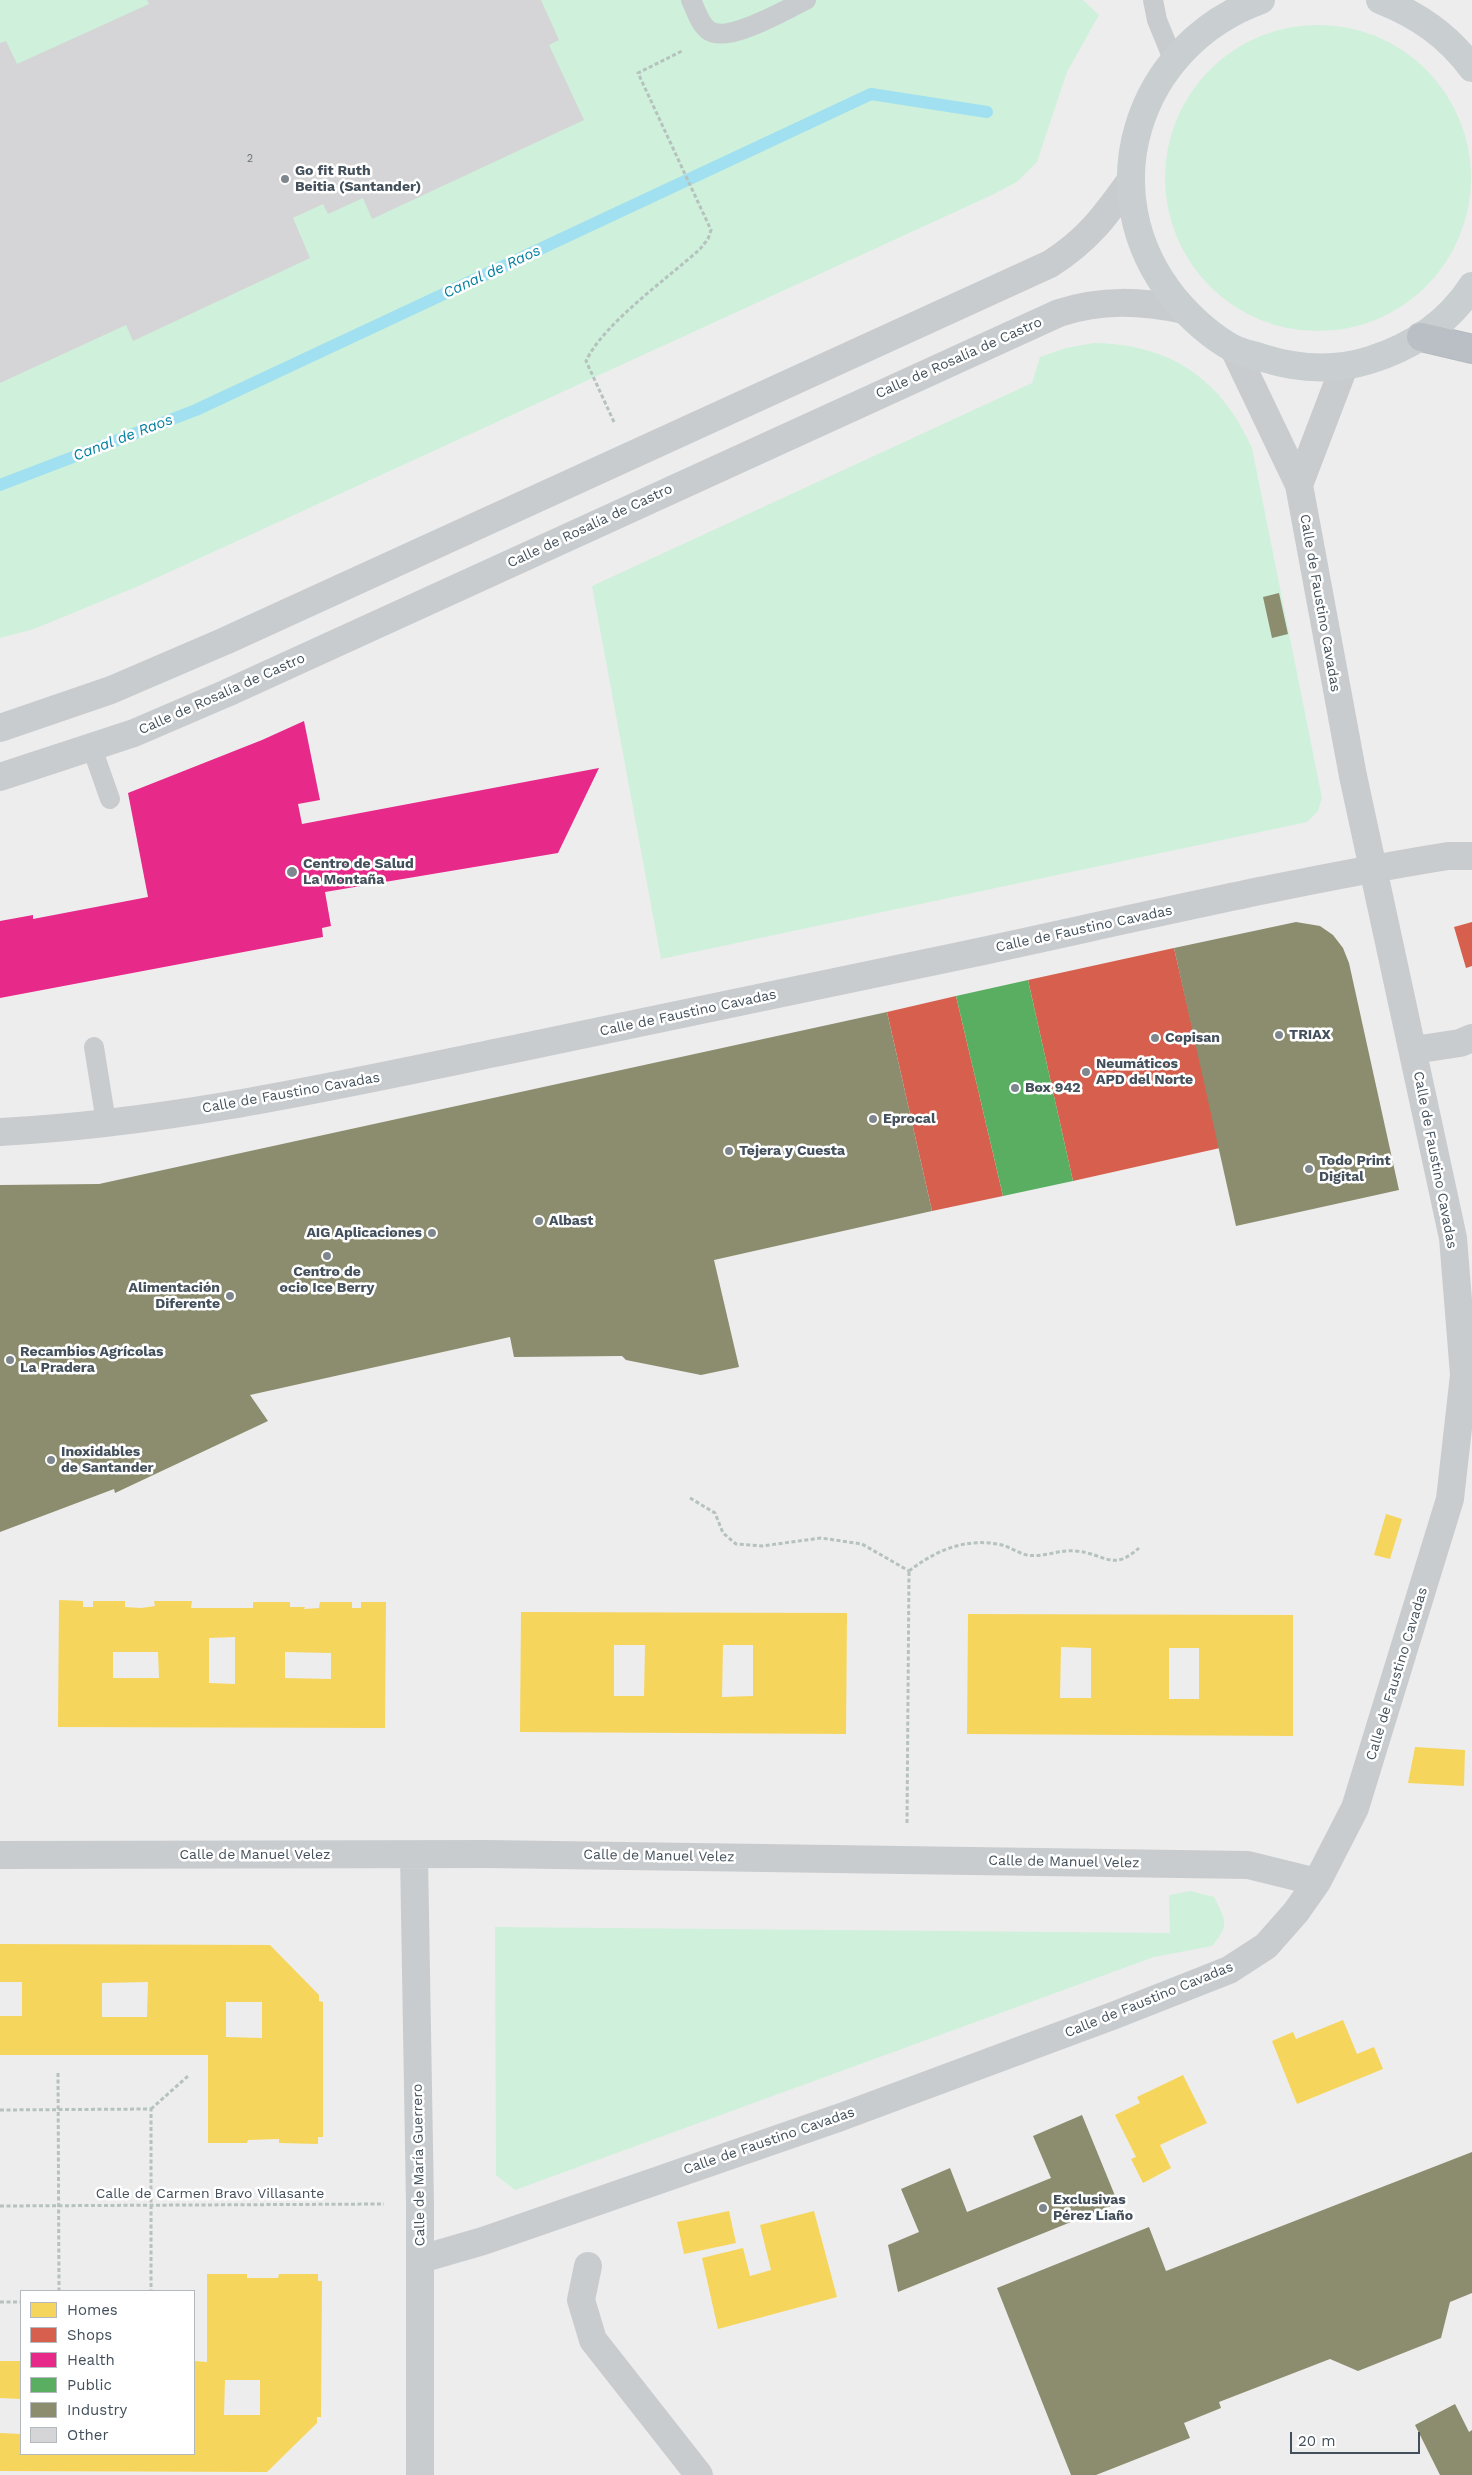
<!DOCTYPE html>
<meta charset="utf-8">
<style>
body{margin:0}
#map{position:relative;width:1472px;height:2475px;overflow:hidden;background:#eeeded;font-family:"Work Sans",sans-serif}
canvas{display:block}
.legend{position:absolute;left:20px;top:2290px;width:175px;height:165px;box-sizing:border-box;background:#fff;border:1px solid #b4b9bd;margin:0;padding:6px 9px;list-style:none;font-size:15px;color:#43505b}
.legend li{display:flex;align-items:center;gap:10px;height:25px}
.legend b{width:25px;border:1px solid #b4b9bd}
.scale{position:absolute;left:1290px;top:2432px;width:130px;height:22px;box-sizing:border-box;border:2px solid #43505b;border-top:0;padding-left:6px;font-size:15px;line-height:18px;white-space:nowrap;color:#43505b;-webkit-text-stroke:4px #fff;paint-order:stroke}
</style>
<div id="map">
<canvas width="1472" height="2475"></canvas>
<ul class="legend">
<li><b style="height:14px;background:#f6d55c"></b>Homes</li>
<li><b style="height:14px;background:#d6604d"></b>Shops</li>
<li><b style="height:14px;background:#e7298a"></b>Health</li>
<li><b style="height:14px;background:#5aae61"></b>Public</li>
<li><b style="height:14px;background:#8c8c6e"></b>Industry</li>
<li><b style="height:14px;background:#d5d5d7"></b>Other</li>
</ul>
<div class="scale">20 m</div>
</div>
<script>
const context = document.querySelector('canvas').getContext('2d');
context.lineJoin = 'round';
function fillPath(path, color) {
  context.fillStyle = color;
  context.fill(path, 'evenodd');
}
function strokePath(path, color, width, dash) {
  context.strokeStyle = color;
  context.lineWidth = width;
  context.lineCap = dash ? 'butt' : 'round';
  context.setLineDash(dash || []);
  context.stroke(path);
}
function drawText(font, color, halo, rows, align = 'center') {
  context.font = font + ' "Work Sans",sans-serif';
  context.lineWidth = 5;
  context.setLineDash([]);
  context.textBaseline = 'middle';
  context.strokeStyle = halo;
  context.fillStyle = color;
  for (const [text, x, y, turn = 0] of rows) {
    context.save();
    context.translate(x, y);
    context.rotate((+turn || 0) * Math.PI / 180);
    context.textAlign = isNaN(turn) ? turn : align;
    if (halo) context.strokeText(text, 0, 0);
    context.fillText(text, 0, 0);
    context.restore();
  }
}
fillPath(new Path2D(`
 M0,0H1083L1099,15L1067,72L1037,162L1017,182L992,195L141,585L34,629L0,638Z
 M1165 178a153 153 0 1 1 306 0a153 153 0 1 1-306 0Z
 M1094,343C1171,344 1221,379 1252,448L1322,798L1318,811L1307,822L661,959L592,586L1032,383L1040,357L1066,348Z
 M1190,1891L1214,1897C1226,1921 1230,1925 1212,1946L1154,1957L515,2190L496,2175L495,1927L1170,1933L1169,1895Z`), '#cff0db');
fillPath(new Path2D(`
 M1386,1514L1402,1519L1390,1559L1374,1555Z
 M59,1600L83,1601V1607H93V1601H125V1607L141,1608L155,1606L154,1601H192L191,1608H253V1602H290V1607H305L304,1609L319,1608L320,1602H352V1608H361V1602H386L385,1728L58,1727ZM235,1637V1684L209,1683V1638ZM113,1652H158L159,1678H113ZM285,1652L331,1653V1679L285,1678Z
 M521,1612L847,1613L846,1734L520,1732ZM614,1645H645L644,1696H614ZM723,1645H753V1696L722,1697Z
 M968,1614L1293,1615V1736L967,1734ZM1061,1647L1091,1648V1698H1060ZM1169,1648H1199V1699H1169Z
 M1415,1747L1465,1750L1464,1786L1408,1783Z
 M0,1944L270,1945L319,1995V2001L323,2002V2137H318V2144L279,2143V2139L248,2140L247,2143H208V2055H0V2016H22V1982H0ZM148,1982L147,2017H102V1983ZM226,2002H262V2038L226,2037Z
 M1343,2020L1357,2054L1374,2047L1383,2069L1297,2104L1272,2041L1293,2032L1296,2039Z
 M1183,2075L1207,2123L1160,2145L1171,2168L1143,2183L1131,2159L1136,2157L1115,2115L1140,2103L1137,2097Z
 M729,2211L736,2243L684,2254L677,2222Z
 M814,2211L837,2297L718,2329L702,2258L743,2248L750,2276L771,2270L760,2225Z
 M207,2274H247V2278H278L279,2274H318V2281H322L321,2417H317V2423L267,2472L0,2471V2433L21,2434V2454H194V2361L207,2362ZM225,2380H260V2415H224Z
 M0,2361H21V2399L0,2398Z`), '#f6d55c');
fillPath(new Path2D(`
 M1472,922V966L1466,968L1454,927Z
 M1174,948L1220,1148L1073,1181L1028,980Z
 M956,996L1003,1196L932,1211L887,1012Z`), '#d6604d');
fillPath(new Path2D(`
 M304,721L320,800L298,804L302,824L599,768L558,853L325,892L331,926L322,928L323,937L0,998V921L33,915V919L148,897L128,793L262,740Z`), '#e7298a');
fillPath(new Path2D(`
 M1028,980L1073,1181L1003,1196L956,996Z`), '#5aae61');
fillPath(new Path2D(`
 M1279,593L1288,634L1272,638L1263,597Z
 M1296,922L1320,926L1333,935L1343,948L1349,963L1399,1190L1236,1226L1174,948Z
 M887,1012L932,1211L714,1260L739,1367L701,1375L626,1360L622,1356L514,1357L510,1337L250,1395L268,1421L115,1493L114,1489L0,1532V1185L99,1184Z
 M1082,2115L1118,2203L898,2292L888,2245L919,2232L901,2189L950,2168L967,2212L1051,2178L1033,2136Z
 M1472,2152V2293L1450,2302L1441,2338L1358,2371L1330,2359L1219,2402L1221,2408L1184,2423L1190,2438L1096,2475H1071L997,2288L1149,2227L1166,2271Z
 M1455,2404L1469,2432L1472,2430V2475H1440L1415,2425Z`), '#8c8c6e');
strokePath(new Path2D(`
 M0,485L196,410L871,94L987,112`), '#a0e0f0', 12);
fillPath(new Path2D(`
 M147,0H541L559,40L549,45L584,120L372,219L363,198L328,214L323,204L293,218L310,258L133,341L126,325L0,383V43L6,41L17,64L149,4Z`), '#d5d5d7');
const highway = new Path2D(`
 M1421,337L1472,349`);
strokePath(highway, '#b1b7be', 30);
strokePath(new Path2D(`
 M614,422L586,361C604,323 667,279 700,249L708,239L711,230L638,73L682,51
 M690,1498L715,1513L723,1533L736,1544L762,1546L821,1538L862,1544L909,1571
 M909,1571C936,1550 967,1537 1002,1545C1010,1547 1018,1553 1027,1555C1044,1558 1060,1549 1076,1551C1106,1554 1112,1572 1139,1548
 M907,1823L909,1571
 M58,2073L59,2291
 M151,2109L188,2076
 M0,2110L151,2109V2291
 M0,2206L384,2204
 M0,2302H21`), '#b5c2be', 3, [4, 2.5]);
strokePath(new Path2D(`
 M691,0C696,10 699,23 708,30C727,45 786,9 806,0
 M1153,0L1157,20L1173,59
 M92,748L110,799
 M94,1047L106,1122`), '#c9ccce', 20);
strokePath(new Path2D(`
 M1299,485L1344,367
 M0,728L111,690L225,641L1050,264C1088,240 1105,216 1131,180
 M0,777L134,733L227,693L1059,313C1102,299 1141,301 1184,310
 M1414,1050L1460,1043L1472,1038
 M0,1132C175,1123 348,1083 519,1048C669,1017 819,986 969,954C1128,920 1287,882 1448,856H1472
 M0,1855L487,1854L1248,1865L1317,1882
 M414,1855L420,2204V2475
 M421,2259L483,2241L841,2117L1115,2015L1229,1970L1266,1946L1296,1912L1317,1882L1355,1808L1450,1499L1464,1375L1453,1238L1353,776L1299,485L1234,349
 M588,2266L581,2300L593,2340L699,2475`), '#c9ccce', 28);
strokePath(new Path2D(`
 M1261,0C1136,45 1089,193 1174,298C1190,317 1212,337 1234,349C1243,353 1254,355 1263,358C1298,369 1335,371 1370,360C1411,347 1448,323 1472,286
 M1380,0C1418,15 1447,35 1472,68`), '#c9ced1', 28);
strokePath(highway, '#b9bfc4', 28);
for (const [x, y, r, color] of [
 [285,179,5,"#7f878e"],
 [292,872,6,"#7f878e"],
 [1279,1035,5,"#7f878e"],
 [1155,1038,5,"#7f878e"],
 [1086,1072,5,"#7f878e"],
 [1015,1088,5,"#7f878e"],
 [873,1119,5,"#7f878e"],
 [729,1151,5,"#7f878e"],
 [1309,1169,5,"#7f878e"],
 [539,1221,5,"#7f878e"],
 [432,1233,5,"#7f878e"],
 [327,1256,5,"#7f878e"],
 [230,1296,5,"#7f878e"],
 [10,1360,5,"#7f878e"],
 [51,1460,5,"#7f878e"],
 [1043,2208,5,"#7f878e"]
]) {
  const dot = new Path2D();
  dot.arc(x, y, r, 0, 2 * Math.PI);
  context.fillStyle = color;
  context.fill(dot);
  strokePath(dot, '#fff', 2);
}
drawText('11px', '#69737b', null, [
 ["2",250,159]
]);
drawText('bold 14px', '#43505b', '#fff', [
 ["Go fit Ruth",295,171],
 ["Beitia (Santander)",295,187],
 ["Centro de Salud",303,864],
 ["La Montaña",303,880],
 ["TRIAX",1289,1035],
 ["Copisan",1165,1038],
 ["Neumáticos",1096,1064],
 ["APD del Norte",1096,1080],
 ["Box 942",1025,1088],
 ["Eprocal",883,1119],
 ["Tejera y Cuesta",739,1151],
 ["Todo Print",1319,1161],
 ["Digital",1319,1177],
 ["Albast",549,1221],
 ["AIG Aplicaciones",422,1233,"right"],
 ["Centro de",327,1272,"center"],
 ["ocio Ice Berry",327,1288,"center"],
 ["Alimentación",220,1288,"right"],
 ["Diferente",220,1304,"right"],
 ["Recambios Agrícolas",20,1352],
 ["La Pradera",20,1368],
 ["Inoxidables",61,1452],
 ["de Santander",61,1468],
 ["Exclusivas",1053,2200],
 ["Pérez Liaño",1053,2216]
], 'left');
drawText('14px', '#43505b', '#fff', [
 ["Calle de Rosalía de Castro",959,358,-24],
 ["Calle de Rosalía de Castro",590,526,-25],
 ["Calle de Faustino Cavadas",1320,603,80],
 ["Calle de Rosalía de Castro",222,694,-24],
 ["Calle de Faustino Cavadas",1084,929,-12],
 ["Calle de Faustino Cavadas",688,1013,-12],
 ["Calle de Faustino Cavadas",291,1093,-10],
 ["Calle de Faustino Cavadas",1435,1160,79],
 ["Calle de Faustino Cavadas",1397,1674,-73],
 ["Calle de Manuel Velez",255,1855],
 ["Calle de Manuel Velez",659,1856,1],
 ["Calle de Manuel Velez",1064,1862,1],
 ["Calle de Faustino Cavadas",1149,2000,-22],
 ["Calle de Faustino Cavadas",769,2141,-19],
 ["Calle de María Guerrero",419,2165,-91],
 ["Calle de Carmen Bravo Villasante",210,2194]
]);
drawText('italic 15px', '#037fa0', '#fff', [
 ["Canal de Raos",492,272,-25],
 ["Canal de Raos",123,438,-21]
]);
</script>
